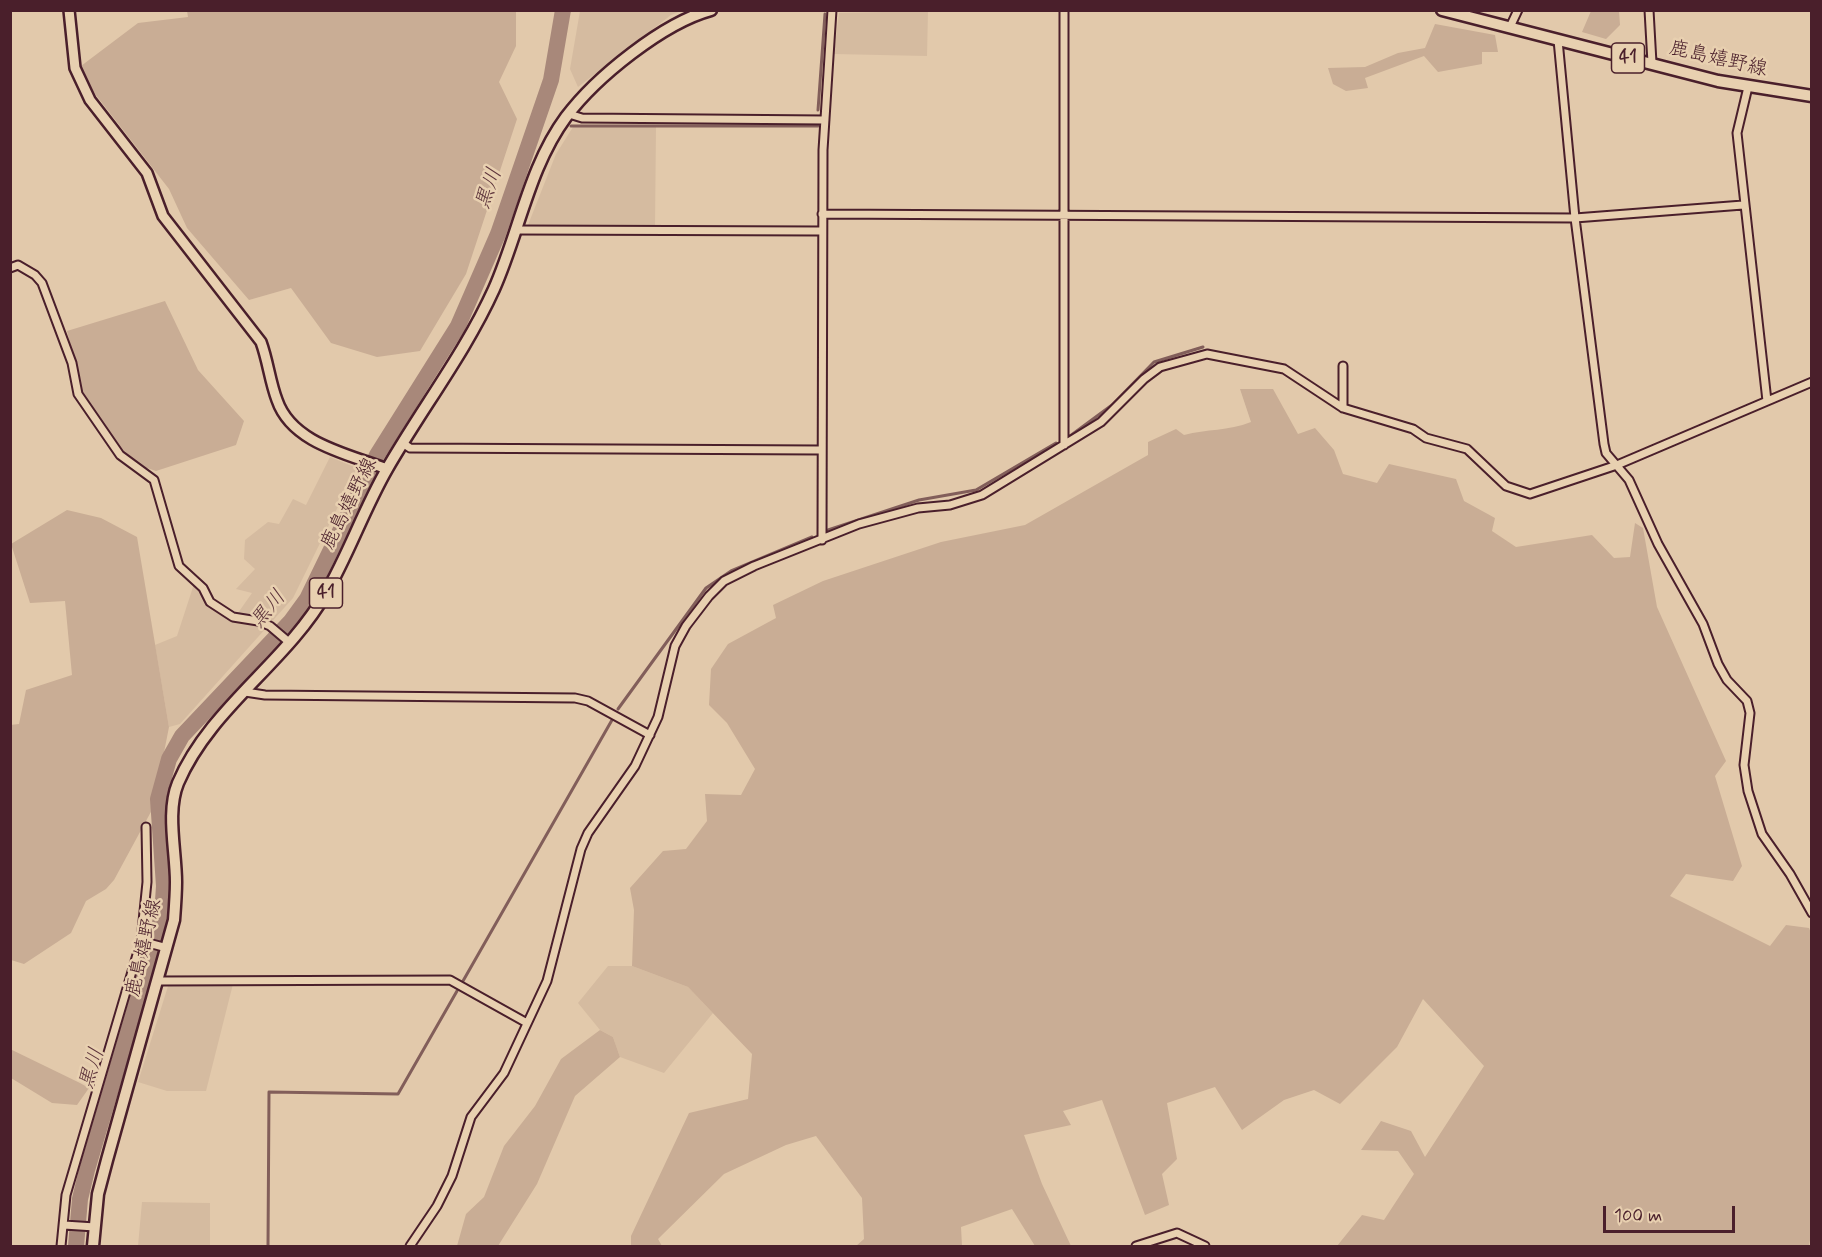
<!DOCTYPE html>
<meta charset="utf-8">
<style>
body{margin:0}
#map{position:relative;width:1822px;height:1257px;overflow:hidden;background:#e2c9ab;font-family:Mynerve,sans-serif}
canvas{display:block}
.frame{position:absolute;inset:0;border:12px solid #4a1f2b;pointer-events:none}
.scale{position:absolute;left:1603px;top:1206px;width:132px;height:27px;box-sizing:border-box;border:3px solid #4a1f2b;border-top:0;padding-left:8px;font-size:18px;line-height:21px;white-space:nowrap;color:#4a1f2b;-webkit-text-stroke:4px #e8d0b0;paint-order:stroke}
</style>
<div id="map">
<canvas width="1822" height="1257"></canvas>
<div class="frame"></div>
<div class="scale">100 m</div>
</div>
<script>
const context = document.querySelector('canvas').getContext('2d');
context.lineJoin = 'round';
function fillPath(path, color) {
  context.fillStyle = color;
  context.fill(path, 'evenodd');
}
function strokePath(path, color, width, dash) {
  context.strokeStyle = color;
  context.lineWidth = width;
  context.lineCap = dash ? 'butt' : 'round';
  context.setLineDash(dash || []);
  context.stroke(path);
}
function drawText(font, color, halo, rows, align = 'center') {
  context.font = font + ' Mynerve,"Klee One",sans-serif';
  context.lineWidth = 5;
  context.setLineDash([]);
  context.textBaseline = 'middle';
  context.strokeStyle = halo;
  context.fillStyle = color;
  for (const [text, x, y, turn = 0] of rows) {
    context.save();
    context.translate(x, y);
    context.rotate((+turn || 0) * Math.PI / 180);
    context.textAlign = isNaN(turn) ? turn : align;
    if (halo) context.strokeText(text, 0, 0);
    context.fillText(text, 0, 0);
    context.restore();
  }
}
fillPath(new Path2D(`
 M580,11V10L681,11L671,15L578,87L570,69Z
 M928,11L927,56L834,54L839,13Z
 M573,127H656L655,226L528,225L556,154Z
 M330,457L357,468L293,598L180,724L169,727L155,645L177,636L194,584L206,603L233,620L252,593L236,589L255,569L244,559L245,540L268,522L279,524L293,499L306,505Z
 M608,966H632L688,987L713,1013L664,1073L620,1057L613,1037L600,1030L578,1003Z
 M169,983L233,984L206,1091H167L138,1082Z
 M142,1202L210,1203V1246H138Z`), '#d5bba0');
fillPath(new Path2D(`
 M187,11H516V46L499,82L517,119L466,274L420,351L377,357L331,343L291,288L249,300L187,228L169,189L95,94L81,66L138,23L188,17Z
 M1591,11H1619L1620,25L1606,39L1582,32Z
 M1435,24L1495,35L1498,52H1482V64L1438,72L1424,56L1365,78L1368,88L1346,91L1333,84L1328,68L1365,67L1398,53L1425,48Z
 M165,301L198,370L244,421L236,445L156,471L141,466L122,451L83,395L67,331Z
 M1240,389H1273L1298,434L1315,428L1334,450L1343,474L1377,483L1389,464L1456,479L1464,501L1495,518L1492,531L1516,547L1592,535L1614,558L1630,557L1635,523L1643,528L1657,607L1726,761L1715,776L1742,866L1733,881L1686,874L1670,896L1770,946L1786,925L1809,928L1811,933L1812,1228L1809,1246H1337L1362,1215L1384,1220L1414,1174L1398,1151L1361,1150L1381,1121L1411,1131L1425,1157L1484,1066L1423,999L1397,1047L1340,1104L1314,1090L1284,1100L1242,1130L1215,1087L1167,1103L1177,1159L1162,1174L1169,1205L1145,1215L1102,1100L1063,1111L1071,1125L1024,1135L1042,1184L1071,1246H1035L1012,1209L961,1227L962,1246H856L864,1239L862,1198L816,1136L786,1145L724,1174L658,1239L662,1246H631V1236L689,1113L748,1099L752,1054L688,987L632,966L634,910L630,888L663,851L686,849L707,821L705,794L741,795L755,769L727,723L709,705L711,669L728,644L776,618L773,605L823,581L941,542L1025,525L1148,455V442L1176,429L1184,435C1207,429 1228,431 1251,422Z
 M67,510L101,518L137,537L169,727L153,808L114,880L106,889L86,901L71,933L24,964L11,960L10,725L19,724L26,690L72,675L65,601L30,603L11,544Z
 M600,1030L613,1037L620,1057L575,1096L537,1184L498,1246H457L466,1214L484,1197L504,1146L535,1106L561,1059Z
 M10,1049L80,1083L89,1088L77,1105L52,1103L11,1078Z`), '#c9ad95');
strokePath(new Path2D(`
 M818,110L825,14
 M571,126H818
 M1070,436L1112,405L1154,362L1203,347
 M828,530L919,500L976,490L1056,443
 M618,709L706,588L731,571L812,537
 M463,981L612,720
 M268,1246L269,1092L398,1094L457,991`), '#825e5a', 3);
strokePath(new Path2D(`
 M76,1246L80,1199L87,1170L162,916L164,886L158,799L169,759L182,736L291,621L307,599L377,455L458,326L498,234L551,80L563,10`), '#a8887a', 16);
const street = new Path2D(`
 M1649,10L1652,63
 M1510,27L1518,10
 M1558,40L1575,218L1604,444L1606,453L1629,480L1658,544L1703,624L1718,664L1727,680L1747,701L1750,713L1744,765L1748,791L1762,834L1790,874L1812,913
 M1748,87L1737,133L1767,401
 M569,114L582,118L825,120
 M822,214L1575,218L1743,205
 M516,230L822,231
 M10,268L18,265L35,275L42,283L72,363L78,394L120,455L154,480L179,566L203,588L210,602L233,617L258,621L270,626L290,643
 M1343,366V408
 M404,444L410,448L820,450
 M1064,445V10
 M822,540L823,150L832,10
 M245,692L265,695L575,698L588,701L650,735
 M141,941L167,948
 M158,981L450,980L527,1023
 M64,1225L95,1227
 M61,1246L66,1195L141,941L147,882L146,827
 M410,1246L437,1206L452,1176L471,1117L504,1073L547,981L581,849L588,833L635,766L658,717L675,646L686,626L709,596L724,581L754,566L859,524L918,508L950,505L982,495L1101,422L1144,379L1160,367L1207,354L1284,369L1343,408L1413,429L1426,438L1467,449L1506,486L1530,494L1617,465L1812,382
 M1136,1246L1177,1233L1205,1246`);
const secondary = new Path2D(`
 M69,10L75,68L90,100L147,173L163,216L261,342C268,361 270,382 277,400C292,444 349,454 387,469`);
const primary = new Path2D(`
 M1442,10L1718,81L1812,96
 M93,1246L98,1194L107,1160L174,920C175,907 176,894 176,882C176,851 166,812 178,783C210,708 286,663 326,593C349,553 364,509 387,469C422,408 465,353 494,289C519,233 529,167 566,117C596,77 663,23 711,10`);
strokePath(street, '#4a1f2b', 11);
strokePath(secondary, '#4a1f2b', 14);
strokePath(primary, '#4a1f2b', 15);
strokePath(street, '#e8d0b0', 7);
strokePath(secondary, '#e8d0b0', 9);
strokePath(primary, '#e8d0b0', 10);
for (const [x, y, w] of [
 [1628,58,33],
 [326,593,33]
]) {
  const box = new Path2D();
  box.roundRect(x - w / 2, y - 15, w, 30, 4.5);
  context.fillStyle = '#e8d0b0';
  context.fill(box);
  strokePath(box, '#4a1f2b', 1.5);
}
drawText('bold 18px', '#4a1f2b', null, [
 ["41",1628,58],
 ["41",326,593]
]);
drawText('20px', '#4a1f2b', '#e8d0b0', [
 ["鹿島嬉野線",1718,60,13],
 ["鹿島嬉野線",350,504,-63],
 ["鹿島嬉野線",145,948,-77]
]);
drawText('italic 21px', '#5d343b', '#e8d0b0', [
 ["黒川",490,189,-71],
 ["黒川",269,610,-50],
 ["黒川",93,1069,-73]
]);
</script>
